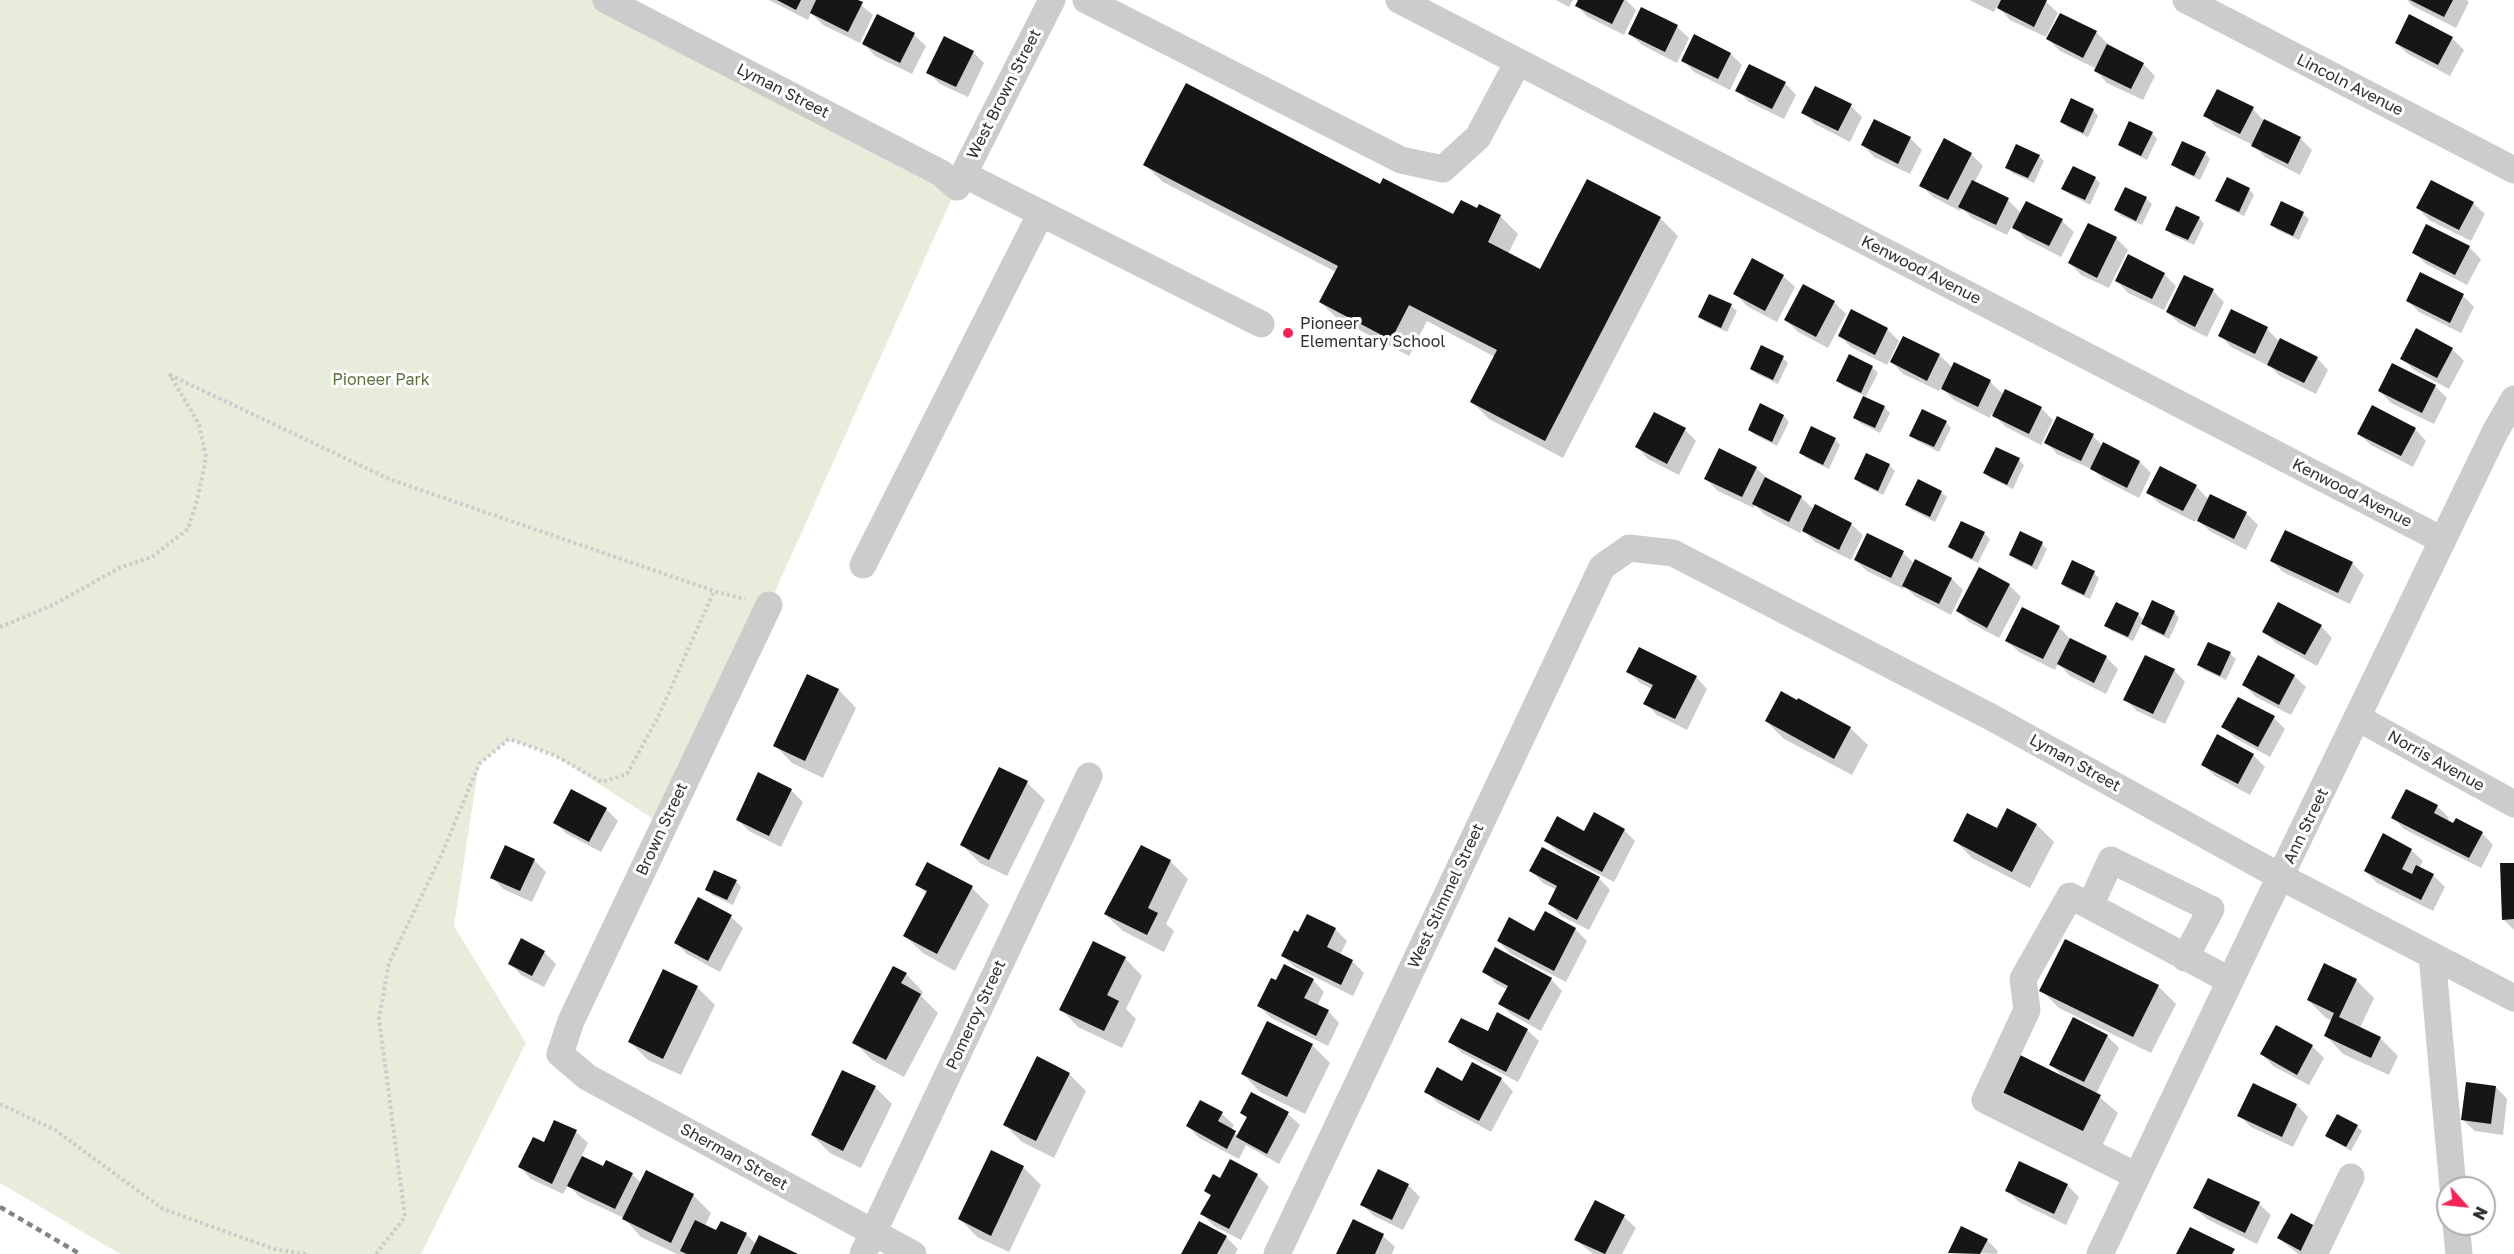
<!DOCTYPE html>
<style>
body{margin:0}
#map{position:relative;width:2514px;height:1254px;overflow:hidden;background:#fff;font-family:"Golos Text",sans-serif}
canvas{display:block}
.north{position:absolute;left:2436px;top:1176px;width:60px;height:60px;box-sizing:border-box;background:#fff;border:2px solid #acacac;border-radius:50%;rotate:117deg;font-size:16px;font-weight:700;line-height:24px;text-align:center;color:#2f2f2f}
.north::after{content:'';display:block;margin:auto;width:21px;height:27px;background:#f42355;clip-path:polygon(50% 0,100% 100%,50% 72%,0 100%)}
</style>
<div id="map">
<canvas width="2514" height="1254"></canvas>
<div class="north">N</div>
</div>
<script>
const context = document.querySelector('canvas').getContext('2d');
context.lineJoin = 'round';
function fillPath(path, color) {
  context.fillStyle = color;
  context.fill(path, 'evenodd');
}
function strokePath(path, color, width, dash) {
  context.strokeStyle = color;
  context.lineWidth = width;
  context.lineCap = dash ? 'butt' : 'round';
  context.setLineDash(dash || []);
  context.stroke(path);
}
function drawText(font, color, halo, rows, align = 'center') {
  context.font = font + ' "Golos Text",sans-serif';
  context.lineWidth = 6;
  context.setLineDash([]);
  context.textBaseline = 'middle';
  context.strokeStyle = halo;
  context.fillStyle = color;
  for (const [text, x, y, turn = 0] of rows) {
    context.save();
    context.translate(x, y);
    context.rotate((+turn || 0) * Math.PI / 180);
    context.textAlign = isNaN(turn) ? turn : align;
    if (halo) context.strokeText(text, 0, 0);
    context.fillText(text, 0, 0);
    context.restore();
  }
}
fillPath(new Path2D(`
 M0,0H606L957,187L769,605L664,826L554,755L509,739L479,764L454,926L526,1043L421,1254H120L0,1183Z`), '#e8eddb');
fillPath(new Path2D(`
 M769,0H855L873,15L860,43L823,25L811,13L808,20Z
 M1556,0H1573L1569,7Z
 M1580,0H1626L1636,10L1624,35L1588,17L1577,6Z
 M1969,0H2044L2058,13L2046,37L2010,20L1997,6L1994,12Z
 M2407,0H2467L2469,2L2456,28L2413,6Z
 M1642,9L1677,27L1689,38L1677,63L1642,45L1630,34Z
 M2096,32L2108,44L2107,46L2143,64L2155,76L2143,100L2107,83L2096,71L2097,69L2060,51L2048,39Z
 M914,35L926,46L912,74L875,56L864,44Z
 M2452,38L2464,50L2450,76L2408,54L2396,43Z
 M973,52L984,63L968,97L940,84L928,72Z
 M1731,54L1742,65L1730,90L1694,72L1683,60Z
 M1785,83L1796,95L1784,119L1749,102L1737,90Z
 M1851,106L1862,117L1850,142L1815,124L1803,112Z
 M2253,109L2264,121L2301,139L2312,150L2300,175L2265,157L2253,145L2216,127L2205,115Z
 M2093,110L2098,116L2088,137L2067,127L2061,121Z
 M2152,133L2157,139L2147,160L2126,150L2120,145Z
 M1910,138L1922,150L1910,174L1874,157L1863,145Z
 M2205,153L2210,159L2200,180L2179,170L2173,164Z
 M1971,154L1983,166L1974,183L2008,200L2021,213L2062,221L2074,232L2061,257L2026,239L2012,226L2007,235L1972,218L1962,208L1960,211L1933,197L1921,185Z
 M2039,156L2044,161L2034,183L2012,173L2007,167Z
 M1145,165L1380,186L1454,216L1478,210L1480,206L1501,217L1518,234L1508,254L1541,271L1587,181L1660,218L1678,236L1563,458L1489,419L1472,402L1495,357L1427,321L1409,356L1338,319L1320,302L1336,272L1163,182Z
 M2095,178L2100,183L2090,205L2069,194L2063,189Z
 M2125,189L2147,199L2152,204L2142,225L2121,216L2115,210Z
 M2249,189L2254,195L2244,216L2223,206L2217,201Z
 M2282,203L2303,214L2309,219L2299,240L2277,230L2272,225Z
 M2473,203L2485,214L2471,241L2429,220L2418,208Z
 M2199,218L2204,224L2194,245L2172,235L2167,229Z
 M2089,225L2116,238L2128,250L2109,288L2081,275L2070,263Z
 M2469,247L2481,259L2467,285L2426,264L2414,252Z
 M2164,274L2176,286L2164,310L2128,293L2117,281Z
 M1783,276L1795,287L1777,322L1747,306L1735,294Z
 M2213,291L2224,302L2207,337L2179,323L2167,312Z
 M2463,296L2474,307L2461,333L2419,312L2408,301Z
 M1834,302L1846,314L1828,348L1798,332L1786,320Z
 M1731,306L1737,311L1727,332L1705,322L1700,317Z
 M1887,329L1899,341L1887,365L1851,347L1840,336Z
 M2267,329L2280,342L2317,358L2328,370L2316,394L2280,376L2267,363V365L2231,347L2220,335Z
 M2452,349L2464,361L2449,389L2414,370L2402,358Z
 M1939,355L1953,368L1990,382L2004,395L2006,391L2042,409L2053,420L2041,445L2006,427L1992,413L1990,418L1954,400L1941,387L1939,391L1903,374L1892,362Z
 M1783,358L1788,363L1778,384L1757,374L1751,369Z
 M1872,367L1878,373L1865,398L1885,408L1890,413L1880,433L1860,423L1855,418L1865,396L1843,386L1838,380Z
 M2435,386L2447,398L2434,424L2391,403L2380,391Z
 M1761,405L1784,416L1789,422L1777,446L1755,435L1749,430Z
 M2058,418L2093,436L2103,446L2140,462L2151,473L2139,498L2104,480L2094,470L2057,454L2046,442Z
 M1946,422L1951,428L1939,452L1917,441L1911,436Z
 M2415,429L2426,441L2413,467L2371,445L2359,434Z
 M1685,430L1696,441L1679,475L1648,459L1637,447Z
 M1835,439L1840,445L1829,469L1806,458L1801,453Z
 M1867,455L1890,466L1895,471L1883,495L1861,484L1856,479Z
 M2019,460L2024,465L2013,489L1990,478L1985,473Z
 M1756,468L1768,479L1801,497L1814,510L1851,524L1863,535L1851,560L1815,542L1802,529L1800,533L1765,515L1755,505L1754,508L1718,491L1706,479Z
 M2196,486L2209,500L2211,496L2247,514L2258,525L2246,550L2211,532L2197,519L2195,522L2160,504L2148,493Z
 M1941,492L1947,497L1935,522L1912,510L1907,505Z
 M1962,523L1985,534L1990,539L1978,563L1956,552L1950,547Z
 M2286,532L2352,563L2364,575L2350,604L2283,572L2272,561Z
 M2042,544L2047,549L2037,570L2016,560L2010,554Z
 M1903,553L1915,564L1952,579L1963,590L1951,615L1916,597L1904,586L1903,589L1867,571L1855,560Z
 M2094,573L2099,578L2090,599L2068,589L2062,584Z
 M2009,585L2021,597L1999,638L1969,622L1957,610Z
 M2174,612L2179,618L2169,639L2148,629L2142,623L2133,641L2112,631L2106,626L2138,614L2144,620Z
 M2321,626L2332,638L2317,666L2276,643L2264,632Z
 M2059,627L2070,639L2106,657L2118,669L2106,694L2070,676L2058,663L2055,670L2019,652L2007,641Z
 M2209,644L2230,654L2236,659L2226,680L2204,670L2199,665Z
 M2174,670L2185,682L2165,724L2137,711L2125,699Z
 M1628,671L1696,677L1707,689L1687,730L1657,715L1645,703L1652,689L1640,683Z
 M808,676L839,690L856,708L823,778L792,763L775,745Z
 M2294,676L2306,687L2291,715L2256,697L2244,685Z
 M2274,718L2285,729L2270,757L2235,738L2223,727Z
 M1766,721L1850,728L1868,745L1852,775L1784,739Z
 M2253,755L2265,767L2250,795L2215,776L2203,765Z
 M1027,783L1045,800L1007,876L980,863L962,845Z
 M791,790L803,802L781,847L749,831L737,819Z
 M2437,806L2449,818L2447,822L2482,833L2493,845L2481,868L2404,829L2393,817Z
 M606,809L618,821L601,852L567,834L555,823Z
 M2037,825L2054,842L2030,888L1972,858L1955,840L1997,830Z
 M1624,830L1635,841L1614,882L1557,852L1546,840L1585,833Z
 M1141,847L1171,862L1188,879L1166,924L1174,931L1164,952L1123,931L1105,914Z
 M2411,850L2423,861L2419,868L2433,875L2445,887L2433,911L2377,883L2365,871Z
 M534,860L546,872L532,902L503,889L492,877Z
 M2514,864V930L2503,919Z
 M1531,871L1599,878L1610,890L1589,930L1561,916L1550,904L1557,890L1543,883Z
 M736,881L741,887L733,905L712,895L707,889Z
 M917,885L972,888L989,905L955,971L923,953L905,936L927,894Z
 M699,899L731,917L743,928L720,972L687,954L676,943Z
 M1545,913L1575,929L1587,941L1566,982L1510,953L1498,941L1535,933Z
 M1308,916L1335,929L1347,941L1340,955L1352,961L1364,973L1353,996L1295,967L1283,956L1299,934Z
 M522,940L544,952L556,964L544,987L521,975L510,963Z
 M1125,958L1142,976L1126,1009L1136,1019L1122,1048L1078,1027L1061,1009Z
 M1484,971L1551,979L1562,991L1541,1031L1512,1015L1500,1004L1508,990L1495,983Z
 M906,974L923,992L921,996L938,1013L904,1077L872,1060L854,1042Z
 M1313,980L1324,992L1317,1006L1328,1011L1339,1023L1328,1046L1271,1018L1259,1006Z
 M2356,980L2374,998L2360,1028L2380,1038L2398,1056L2389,1075L2343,1054L2326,1036L2333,1021L2326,1018L2308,1000Z
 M2158,986L2176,1004L2151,1053L2059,1008L2041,990Z
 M697,987L715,1005L681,1075L648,1060L630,1042Z
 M1527,1030L1539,1041L1518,1082L1462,1053L1450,1042L1488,1033Z
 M2107,1036L2119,1048L2096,1094L2118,1113L2101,1148L2016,1106L1998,1089L2064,1078L2051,1064Z
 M1312,1045L1330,1063L1305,1114L1260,1092L1243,1074Z
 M2312,1046L2324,1058L2309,1085L2273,1066L2262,1054Z
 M1069,1074L1086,1091L1054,1158L1022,1142L1005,1125Z
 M1501,1079L1513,1091L1491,1132L1438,1103L1426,1091L1463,1083Z
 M2253,1085L2297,1105L2308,1117L2293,1147L2251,1127L2239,1115Z
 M875,1087L892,1104L861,1168L830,1153L812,1135Z
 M2496,1087L2507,1099L2503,1135L2475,1131L2463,1120Z
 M1201,1102L1222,1114L1234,1125L1231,1130L1239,1136L1248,1119L1241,1113L1288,1114L1300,1125L1279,1164L1246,1145L1239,1159L1199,1138L1188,1126Z
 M2357,1126L2362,1131L2351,1151L2327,1136Z
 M576,1132L588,1143L581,1157L604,1168L632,1174L641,1183L693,1195L711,1213L705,1226L717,1232L746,1234L756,1244L794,1254H677L641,1237L624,1218L581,1198L568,1185L563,1194L531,1179L520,1167L544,1144Z
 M992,1152L1023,1167L1041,1185L1009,1252L977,1237L960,1219Z
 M1230,1161L1257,1175L1269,1187L1241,1240L1214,1226L1202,1214L1212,1197L1206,1191L1221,1180Z
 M2020,1163L2068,1186L2079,1197L2066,1225L2019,1202L2007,1190Z
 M1408,1185L1420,1197L1403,1230L1374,1216L1362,1204Z
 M1596,1202L1624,1217L1636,1228L1622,1254H1593L1576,1240Z
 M2259,1204L2271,1215L2257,1244L2207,1219L2195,1208Z
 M1354,1221L1383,1236L1395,1247L1392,1254H1338Z
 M1226,1237L1238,1249L1235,1254H1183Z
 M2279,1238L2317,1254H2298Z
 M1987,1240L1998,1251L1997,1254L1950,1252Z`), '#0003');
fillPath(new Path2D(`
 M777,0H801L796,10Z
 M816,0H858L863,2L848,32L810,13Z
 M1578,0H1624L1612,24L1575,6Z
 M2001,0H2047L2034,27L1997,8Z
 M2410,0H2453L2444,17Z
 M1641,7L1678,25L1665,52L1628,34Z
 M2060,13L2097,31L2083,58L2046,39Z
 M877,14L915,33L900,63L862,44Z
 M2409,14L2453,37L2438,65L2395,43Z
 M1694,34L1731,53L1718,79L1681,61Z
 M944,36L974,51L956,87L926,73Z
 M2107,44L2144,63L2131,89L2094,71Z
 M1749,64L1786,82L1772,109L1735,91Z
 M1186,83L1380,184L1383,178L1453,214L1461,200L1477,208L1479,204L1501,215L1488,242L1540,269L1587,179L1661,217L1545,441L1470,402L1497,350L1409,305L1391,340L1319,302L1338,266L1143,165Z
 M1815,86L1852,104L1838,131L1801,113Z
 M2217,89L2254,107L2240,134L2203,116Z
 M2071,98L2094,109L2083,133L2060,122Z
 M1874,119L1911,137L1898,164L1861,145Z
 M2264,119L2301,137L2288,164L2251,146Z
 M2129,121L2153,132L2141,156L2118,145Z
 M1944,138L1972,153L1948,200L1919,186Z
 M2182,141L2206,152L2194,176L2171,165Z
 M2016,144L2040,155L2028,178L2005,168Z
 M2073,166L2096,177L2085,200L2061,189Z
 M2227,177L2250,188L2239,212L2215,201Z
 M1972,180L2009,198L1996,225L1958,207Z
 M2431,180L2474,202L2459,230L2416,208Z
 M2125,187L2147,197L2136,221L2114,210Z
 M2026,201L2063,219L2049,246L2012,228Z
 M2281,201L2304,212L2293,236L2270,225Z
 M2176,206L2200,217L2188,240L2165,230Z
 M2088,223L2117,237L2097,278L2068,263Z
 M2426,224L2470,246L2455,275L2412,253Z
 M2128,254L2165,273L2152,299L2115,281Z
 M1752,258L1784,275L1765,311L1733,294Z
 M2420,272L2464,294L2450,323L2406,301Z
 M2184,275L2214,289L2195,327L2166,312Z
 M1803,284L1835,301L1816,337L1784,320Z
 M1709,294L1732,304L1721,328L1698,317Z
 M1851,309L1888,328L1875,355L1838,336Z
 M2231,309L2268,327L2255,354L2218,336Z
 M2416,328L2453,348L2437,378L2400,359Z
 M1903,336L1940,354L1927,381L1890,362Z
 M2280,338L2318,357L2304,383L2267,365Z
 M1761,345L1784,356L1773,380L1750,369Z
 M1849,354L1873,366L1861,393L1836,381Z
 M1954,362L1991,380L1978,407L1941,389Z
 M2392,363L2436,385L2422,413L2378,391Z
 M2005,389L2042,407L2029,434L1992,416Z
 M1863,396L1885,406L1875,428L1853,418Z
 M1760,403L1784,415L1772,442L1748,430Z
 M2372,405L2416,428L2401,456L2357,434Z
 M1922,409L1947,421L1934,447L1909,436Z
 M1654,412L1686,428L1667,464L1635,447Z
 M2057,416L2094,434L2081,461L2044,443Z
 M1811,426L1836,438L1823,465L1799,453Z
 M2103,442L2140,461L2127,488L2090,469Z
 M1996,447L2020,458L2007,485L1983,473Z
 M1719,448L1757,467L1742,497L1704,479Z
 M1866,453L1890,464L1878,491L1854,479Z
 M2160,466L2197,485L2183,511L2146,493Z
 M1765,477L1802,496L1789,522L1752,504Z
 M1918,479L1942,491L1930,517L1905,505Z
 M2210,494L2247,512L2234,539L2197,521Z
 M1815,504L1852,523L1839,550L1802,531Z
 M1961,521L1985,532L1972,559L1948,547Z
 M2285,530L2353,562L2338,593L2270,561Z
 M2020,531L2043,542L2032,566L2009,555Z
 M1867,533L1904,551L1891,578L1854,560Z
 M1915,559L1952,578L1939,604L1902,586Z
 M2072,560L2095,571L2084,595L2061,584Z
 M1979,567L2010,584L1987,628L1956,611Z
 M2152,600L2175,611L2164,635L2141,624Z
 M2116,602L2139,613L2128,637L2104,626Z
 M2278,602L2322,625L2305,655L2262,632Z
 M2022,607L2060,626L2043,659L2005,641Z
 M2070,638L2107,656L2094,683L2057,664Z
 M2208,642L2231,652L2220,676L2197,665Z
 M1639,647L1697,676L1675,719L1643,704L1653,685L1626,672Z
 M2145,655L2175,669L2153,714L2123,700Z
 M2258,655L2295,675L2279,705L2242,685Z
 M807,674L839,689L805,761L773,746Z
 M1781,691L1797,700L1798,698L1851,727L1834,759L1765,721Z
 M2238,697L2275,716L2258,747L2221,727Z
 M2217,734L2254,754L2238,784L2201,765Z
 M999,767L1028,781L989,860L960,845Z
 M758,772L792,789L769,836L736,820Z
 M571,789L607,808L589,842L553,823Z
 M2406,789L2438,805L2434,813L2453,823L2456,818L2483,832L2469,858L2391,818Z
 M2007,808L2037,824L2012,872L1953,841L1967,813L1997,828Z
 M1594,812L1625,829L1602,872L1544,841L1557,816L1584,831Z
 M2383,833L2412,849L2402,869L2412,874L2416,865L2434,874L2421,900L2364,871Z
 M505,845L535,859L520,891L490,878Z
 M1141,845L1171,860L1148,908L1158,913L1147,935L1104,914Z
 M1542,847L1600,877L1577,920L1548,904L1557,886L1529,871Z
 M927,862L973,886L937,954L903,936L927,891L915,885Z
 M2500,863H2514V919L2502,920Z
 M714,870L737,880L727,900L705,890Z
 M698,897L732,915L708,961L674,943Z
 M1545,911L1576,928L1554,971L1497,941L1509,917L1534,931Z
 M1307,914L1336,928L1327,947L1353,960L1341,985L1281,956L1294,930L1298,932Z
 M521,938L545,951L532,976L508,964Z
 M2065,939L2159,985L2133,1037L2039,991Z
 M1093,941L1126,957L1107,995L1119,1001L1104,1031L1059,1010Z
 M1495,947L1552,978L1529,1020L1498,1004L1508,986L1482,972Z
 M2324,963L2357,979L2339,1017L2381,1037L2371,1058L2324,1036L2334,1013L2307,1000Z
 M1284,964L1314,979L1304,998L1329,1010L1316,1036L1257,1006L1271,978L1276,980Z
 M893,966L907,973L901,983L921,994L886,1060L852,1043Z
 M663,969L698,986L663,1059L628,1042Z
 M1497,1012L1528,1029L1506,1072L1448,1042L1461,1018L1488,1031Z
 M2073,1017L2108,1035L2084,1082L2049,1065Z
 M1267,1021L1313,1044L1287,1097L1241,1074Z
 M2276,1025L2313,1045L2297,1075L2260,1054Z
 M2014,1052L2101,1095L2083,1131L1996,1089Z
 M1037,1056L1070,1073L1036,1141L1003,1125Z
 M1472,1062L1502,1078L1479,1121L1424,1092L1437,1067L1462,1081Z
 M842,1070L876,1086L843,1151L811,1135Z
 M2466,1082L2496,1086L2491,1124L2461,1120Z
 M2253,1083L2297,1104L2282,1137L2237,1116Z
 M1251,1092L1289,1112L1267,1154L1236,1137L1247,1117L1240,1113Z
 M1200,1100L1223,1112L1218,1121L1236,1131L1227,1149L1186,1126Z
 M2337,1114L2358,1125L2346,1147L2325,1136Z
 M554,1120L577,1130L552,1184L518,1167L533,1137L544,1142Z
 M991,1150L1024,1166L991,1236L958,1219Z
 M582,1156L603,1166L606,1160L633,1173L615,1209L567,1186Z
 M1230,1159L1258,1174L1229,1229L1200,1214L1211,1195L1204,1191L1213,1174L1220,1178Z
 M2019,1161L2068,1184L2054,1214L2005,1191Z
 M1378,1169L1409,1184L1392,1220L1360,1205Z
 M646,1170L694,1194L671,1243L622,1219Z
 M2208,1178L2260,1202L2245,1233L2193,1208Z
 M1595,1200L1625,1215L1605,1254L1574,1240Z
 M2291,1213L2315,1226L2301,1251L2277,1238Z
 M1353,1219L1384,1234L1375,1254H1336Z
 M695,1220L716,1230L721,1221L747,1233L737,1254H687L680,1251Z
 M1199,1221L1227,1236L1217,1254H1181Z
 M1961,1226L1988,1239L1980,1254L1948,1253Z
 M2190,1227L2235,1249L2232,1254H2176Z
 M759,1235L798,1254H750Z`), '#161616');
strokePath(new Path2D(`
 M0,627L53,605L119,568L152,557L188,529L198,497L206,457L199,424L170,375L389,479L714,591L745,599
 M0,1104L55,1130L163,1209L274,1249L306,1254
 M376,1254L405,1217L379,1019L389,963L442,854L479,764L509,739L554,755L602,782L627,774L658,717L714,591`), '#ccc', 4, [3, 3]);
strokePath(new Path2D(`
 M606,0L941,173L957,187L1052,0
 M1086,0L1401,160L1443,169L1478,137L1518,62
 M1399,0L2442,540
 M2186,0L2514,170
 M963,174L1261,324
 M863,565L1041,213
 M769,605L571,1021L560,1054L587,1077L913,1254
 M2358,718L2514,804
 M2090,906L2070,896L2023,979L2027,1010L1985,1100L2137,1176
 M2432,955L2453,1188
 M2185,958L2211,909L2111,860L2090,906L2229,980
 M2456,1224L2459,1254
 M863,1254L1089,776
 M1277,1254L1602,567L1629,548L1673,553L1989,716L2281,877L2514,998
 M2100,1254C2230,979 2362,706 2495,432L2514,399
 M2314,1254L2351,1177`), '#ccc', 27);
strokePath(new Path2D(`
 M0,1207L80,1254`), '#848484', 4.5, [6, 4.5]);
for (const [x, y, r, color] of [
 [1288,333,6,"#f42355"]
]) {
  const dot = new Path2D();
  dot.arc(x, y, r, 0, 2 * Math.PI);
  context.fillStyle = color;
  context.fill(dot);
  strokePath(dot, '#fff', 2);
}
drawText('16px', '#2f2f2f', '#fff', [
 ["Lincoln Avenue",2350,85,27],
 ["Lyman Street",783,91,27],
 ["West Brown Street",1004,94,-63],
 ["Kenwood Avenue",1921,270,27],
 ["Kenwood Avenue",2352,493,27],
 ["Norris Avenue",2436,761,29],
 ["Lyman Street",2075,763,29],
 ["Ann Street",2306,826,-64],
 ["Brown Street",662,829,-65],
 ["West Stimmel Street",1446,896,-65],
 ["Pomeroy Street",976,1015,-65],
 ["Sherman Street",734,1157,29]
]);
drawText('16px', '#2f2f2f', '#fff', [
 ["Pioneer",1300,324],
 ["Elementary School",1300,342]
], 'left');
drawText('16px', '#5b6f38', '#fff', [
 ["Pioneer Park",381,380]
]);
</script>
